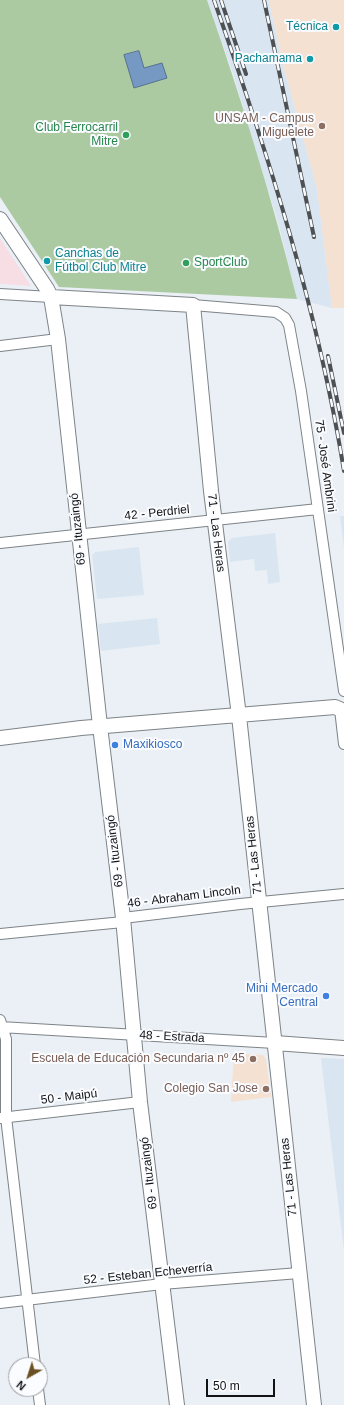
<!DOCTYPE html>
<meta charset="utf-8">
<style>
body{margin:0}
#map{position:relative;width:344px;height:1405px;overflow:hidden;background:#eaf0f5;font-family:Helvetica,sans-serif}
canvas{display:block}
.north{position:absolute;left:8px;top:1357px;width:40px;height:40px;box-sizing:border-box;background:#fafcff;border:1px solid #9d9fa1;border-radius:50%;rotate:219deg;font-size:11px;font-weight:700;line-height:16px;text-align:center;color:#111315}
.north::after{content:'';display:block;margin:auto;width:14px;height:18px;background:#6c5023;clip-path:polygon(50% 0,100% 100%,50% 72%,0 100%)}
.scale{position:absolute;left:206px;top:1379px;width:69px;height:18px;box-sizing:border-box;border:2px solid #111315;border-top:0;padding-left:5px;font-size:12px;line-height:14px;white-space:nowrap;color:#111315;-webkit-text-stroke:3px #fafcff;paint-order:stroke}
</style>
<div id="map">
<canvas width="344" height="1405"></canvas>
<div class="north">N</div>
<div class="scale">50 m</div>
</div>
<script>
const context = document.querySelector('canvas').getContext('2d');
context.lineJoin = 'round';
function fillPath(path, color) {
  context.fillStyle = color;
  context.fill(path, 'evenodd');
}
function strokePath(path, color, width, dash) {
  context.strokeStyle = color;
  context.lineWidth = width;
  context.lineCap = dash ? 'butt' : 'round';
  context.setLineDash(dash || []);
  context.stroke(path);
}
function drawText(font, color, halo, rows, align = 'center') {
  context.font = font + ' Helvetica,sans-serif';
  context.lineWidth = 4;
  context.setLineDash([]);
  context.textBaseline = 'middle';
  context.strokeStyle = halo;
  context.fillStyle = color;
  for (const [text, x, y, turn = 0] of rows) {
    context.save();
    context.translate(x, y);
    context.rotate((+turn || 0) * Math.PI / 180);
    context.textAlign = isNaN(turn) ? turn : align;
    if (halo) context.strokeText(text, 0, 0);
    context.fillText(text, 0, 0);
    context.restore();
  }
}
fillPath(new Path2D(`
 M207,0H269L283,65L317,188L332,308L297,299L279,226L233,74Z
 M340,516H344V548Z
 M275,533L280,582L268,584L267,570L255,571L254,559L230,562L228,542L232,538Z
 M139,547L144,595L97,599L92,555L95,552Z
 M157,618L160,644L101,651L98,624Z
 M321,1058L344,1059V1251Z`), '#d9e5f0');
fillPath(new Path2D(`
 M0,238L31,286L0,284Z`), '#f7dde4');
fillPath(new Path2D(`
 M269,0H344V308H332L317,188L283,65Z
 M234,1053L263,1055L266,1059L271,1097L231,1102Z`), '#f5e1d2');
fillPath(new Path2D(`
 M0,0H207C241,98 272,198 297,299L59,287L0,197Z`), '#abcaa2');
const water = new Path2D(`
 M139,51L144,68L162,63L167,78L134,88L124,55Z`);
fillPath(water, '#7699c4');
strokePath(water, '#587190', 1);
const street = new Path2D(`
 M0,294L51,297
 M193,305L276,312L285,318L289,325L301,391L344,691
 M0,346L58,339
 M0,543L318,509
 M340,709L344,744
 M123,918L240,904L344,894
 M0,934L123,922
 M0,1020L6,1039V1117L35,1365
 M0,1027L275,1043
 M0,1118L140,1102
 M0,1303L162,1284L299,1273
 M38,1389L40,1405`);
const secondary = new Path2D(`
 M0,219L47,289L51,297L58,339L100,726L123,918L140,1102L177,1405
 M51,297L193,305L211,491L239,716L314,1405
 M0,738L81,728L335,707L344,711
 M275,1043L344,1048`);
strokePath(street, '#7d8387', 12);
strokePath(secondary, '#7d8387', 16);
strokePath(street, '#fff', 10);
strokePath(secondary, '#fff', 14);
const rail = new Path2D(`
 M214,0C268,154 318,310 344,471
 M221,0L246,74
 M264,0L314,237
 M328,356L344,433`);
strokePath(rail, '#4e5154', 4);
strokePath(rail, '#fafcff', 2.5, [8]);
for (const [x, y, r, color] of [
 [336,27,4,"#0f9aa8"],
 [310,59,4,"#0f9aa8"],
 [322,126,4,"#8d6e63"],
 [126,135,4,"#2e9e5b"],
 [47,261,4,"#0f9aa8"],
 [186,263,4,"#2e9e5b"],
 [115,745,4,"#3f7fe0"],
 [326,996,4,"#3f7fe0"],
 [253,1059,4,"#8d6e63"],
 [266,1089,4,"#8d6e63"]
]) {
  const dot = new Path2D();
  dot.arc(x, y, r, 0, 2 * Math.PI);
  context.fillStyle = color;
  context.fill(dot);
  strokePath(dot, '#fafcff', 1.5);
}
drawText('12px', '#0d838f', '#fafcff', [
 ["Técnica",328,27],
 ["Pachamama",302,59],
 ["Canchas de",55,254,"left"],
 ["Fútbol Club Mitre",55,268,"left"]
], 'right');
drawText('12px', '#785e54', '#fafcff', [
 ["UNSAM - Campus",314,119],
 ["Miguelete",314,133],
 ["Escuela de Educación Secundaria nº 45",245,1059],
 ["Colegio San Jose",258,1089]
], 'right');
drawText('12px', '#27864d', '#fafcff', [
 ["Club Ferrocarril",118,128],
 ["Mitre",118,142],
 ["SportClub",194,263,"left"]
], 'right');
drawText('12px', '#111315', '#fafcff', [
 ["75 - José Ambrini",325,466,82],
 ["42 - Perdriel",157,513,-6],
 ["69 - Ituzaingó",78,529,-96],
 ["71 - Las Heras",216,533,83],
 ["69 - Ituzaingó",115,851,-97],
 ["71 - Las Heras",254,855,-96],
 ["46 - Abraham Lincoln",184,897,-7],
 ["48 - Estrada",172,1037,3],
 ["50 - Maipú",69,1097,-7],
 ["69 - Ituzaingó",149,1173,-97],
 ["71 - Las Heras",289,1177,-96],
 ["52 - Esteban Echeverría",148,1274,-6]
]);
drawText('12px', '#366cbe', '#fafcff', [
 ["Maxikiosco",123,745],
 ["Mini Mercado",318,989,"right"],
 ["Central",318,1003,"right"]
], 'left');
</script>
